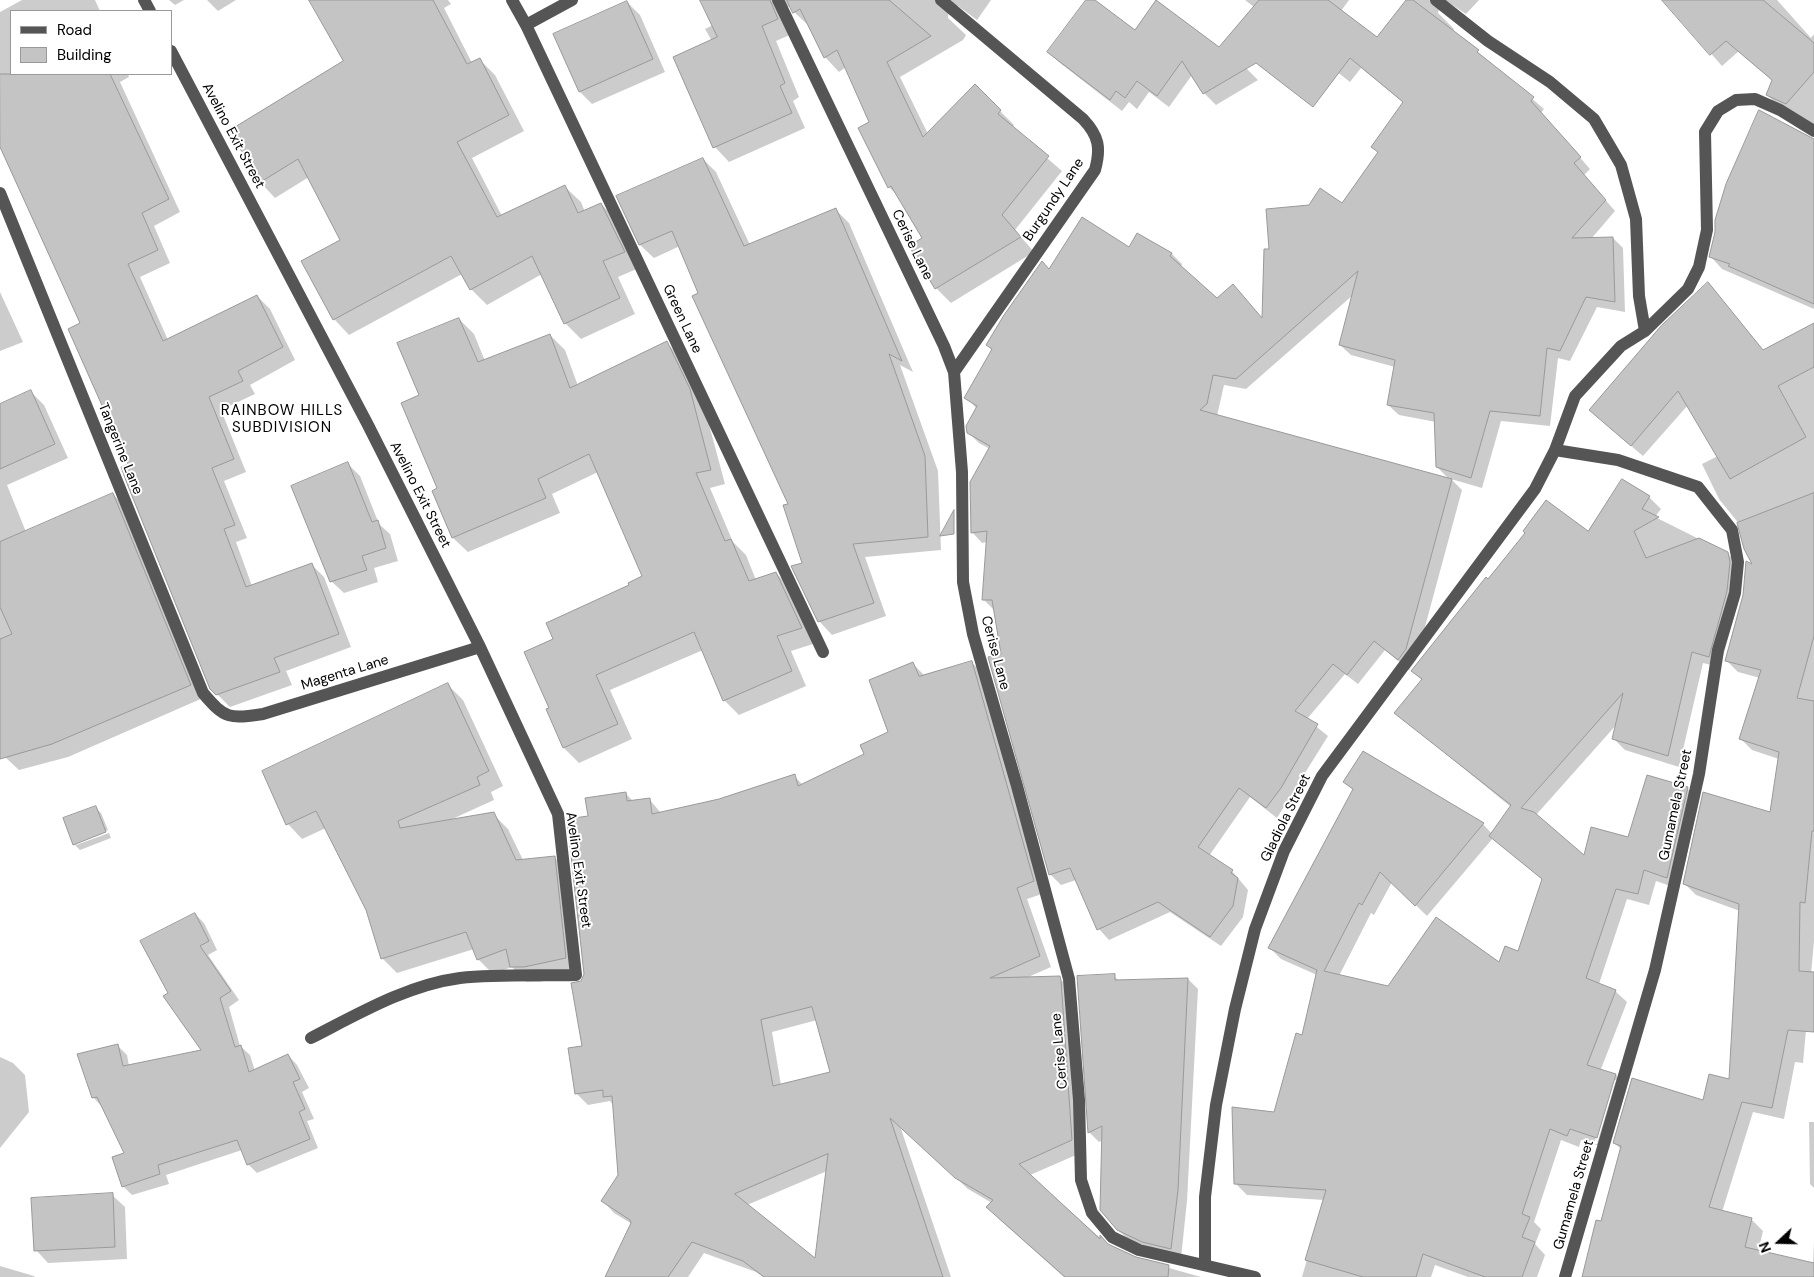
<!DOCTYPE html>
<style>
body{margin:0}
#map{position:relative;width:1814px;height:1277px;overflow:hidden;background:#fff;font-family:"DM Sans",sans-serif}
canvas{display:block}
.legend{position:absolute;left:10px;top:10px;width:162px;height:65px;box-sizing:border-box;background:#fff;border:1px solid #999;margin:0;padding:6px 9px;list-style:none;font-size:15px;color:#000}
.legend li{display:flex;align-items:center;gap:10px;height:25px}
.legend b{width:25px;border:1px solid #999}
.north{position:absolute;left:1754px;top:1217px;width:50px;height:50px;-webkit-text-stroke:4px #fff;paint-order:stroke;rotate:249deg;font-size:14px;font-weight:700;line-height:20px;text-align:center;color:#000}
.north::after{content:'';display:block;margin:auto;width:18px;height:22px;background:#000;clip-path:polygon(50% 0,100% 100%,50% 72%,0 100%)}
</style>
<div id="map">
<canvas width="1814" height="1277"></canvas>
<ul class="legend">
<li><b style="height:6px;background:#555"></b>Road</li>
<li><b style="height:14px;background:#c4c4c4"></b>Building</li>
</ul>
<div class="north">N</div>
</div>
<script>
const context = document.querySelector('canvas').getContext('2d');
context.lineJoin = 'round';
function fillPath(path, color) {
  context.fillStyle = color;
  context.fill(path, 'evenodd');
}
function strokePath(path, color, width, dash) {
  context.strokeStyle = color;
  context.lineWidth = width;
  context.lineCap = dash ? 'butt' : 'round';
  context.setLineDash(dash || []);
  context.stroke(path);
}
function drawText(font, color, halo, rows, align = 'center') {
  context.font = font + ' "DM Sans",sans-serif';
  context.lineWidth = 4;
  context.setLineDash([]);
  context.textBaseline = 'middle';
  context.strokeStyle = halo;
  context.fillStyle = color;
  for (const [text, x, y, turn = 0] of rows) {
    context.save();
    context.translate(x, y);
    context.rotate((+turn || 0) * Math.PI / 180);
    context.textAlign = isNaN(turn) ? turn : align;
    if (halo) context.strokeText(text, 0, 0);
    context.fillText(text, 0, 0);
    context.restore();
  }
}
fillPath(new Path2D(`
 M22,0H95L100,11H11V74H128L129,77L120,82L180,212L154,226L170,263L140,277L168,340L257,296L270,309L295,360L250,385L255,394L221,410L246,472L224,481L247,538L236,542L252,586L311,564L324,577L351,647L286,671L292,685L230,707L217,694L130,464L82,324L0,144V12Z
 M169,0H184L175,5Z
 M207,0H236L218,11Z
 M311,0H448L451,4L444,8L472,63L479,59L495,75L524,131L472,158L502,216L565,187L581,202L585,212L601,204L617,220L639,268L618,277L635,314L581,339L565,323L542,274L487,305L471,289L462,274L349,335L334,319L342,240L309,177L275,198L260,182L344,62Z
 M702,0H991L977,20L958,6L949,9L948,18L966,35L963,40L900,77L928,134L975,86L1014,125L1012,128L1062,171L1015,230L1034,252L951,303L936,288L911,247L924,238L899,197L889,187L871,123L846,67L839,72L825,57L809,26L794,12L791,6L788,7L784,15L792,34L776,41L799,97L793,101L805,128L729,162L715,147L712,41L705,29L713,25Z
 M1087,0H1093L1135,31L1156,2L1247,69L1258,80L1216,105L1204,93L1192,75L1169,107L1149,92L1137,109L1129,102L1122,111L1060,63L1048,52Z
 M1245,0H1349L1341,11L1377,39L1408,0H1479L1466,14L1448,2L1440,5L1438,13L1454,29L1453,31L1544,109L1541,113L1590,169L1584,175L1615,211L1591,239L1613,238L1623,248L1625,312L1597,307L1570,361L1558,358L1550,426L1501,421L1482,488L1451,479L1462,490L1416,660L1409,670L1385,650L1358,684L1345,674L1307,719L1328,736L1277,818L1250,797L1209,856L1232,871L1248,890L1243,917L1221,946L1170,912L1109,940L1099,929L1076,880L1061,885L1051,875L990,658L1003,654L994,610L983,599L987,542L982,543L972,532L990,449L979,443L968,432L977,409L966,397L993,351L987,345L1050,271L1130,248L1138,234L1172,254L1182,264L1181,267L1217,299L1233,286L1263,319L1271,250L1343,205L1378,153L1373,147L1404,103L1361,68L1350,82ZM1353,295L1340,345L1351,355L1395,367L1388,405L1399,415L1436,422L1437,467L1449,479L1217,416L1224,385L1246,389Z
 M1664,0H1777L1811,38L1814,34V125L1779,106L1767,95L1773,81L1739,51L1722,66Z
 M627,2L640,15L665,72L592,104L580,92Z
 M1814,140V309L1722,269L1711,257Z
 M703,159L716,172L750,245L836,210L849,223L913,372L900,365L938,471L941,550L865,557L886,616L832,635L819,621L790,504L680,246L654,258L640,245L618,197Z
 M1708,283L1764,351L1814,324V941L1803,1063L1795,1062L1784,1119L1753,1112L1722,1212L1751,1219L1763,1231L1758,1252L1813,1264L1814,1242V1277H1584L1602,1222L1621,1149L1614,1143L1704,1101L1730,1080L1740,911L1696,895L1684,883L1771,814L1779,759L1752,750L1740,738L1760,678L1738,672L1726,660L1754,567L1740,525L1719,499L1702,464L1718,456L1688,405L1643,456L1603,422Z
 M0,292L23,342L0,351Z
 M459,319L474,334L485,361L550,335L565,350L578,386L667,343L681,358L704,406L725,484L710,488L733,542L746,555L756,580L776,573L791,588L816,643L791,651L806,686L739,715L724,700L703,650L610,690L632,739L579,763L564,748L548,709L550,708L554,639L644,577L598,472L552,494L560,513L468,552L453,538L439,489L421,396Z
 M31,392L44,405L68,458L7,485L26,532L113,494L126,508L203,698L68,757L19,770L5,757L0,738V405Z
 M348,464L360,476L379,524L390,534L398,561L374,568L378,582L344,593L331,581Z
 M1623,480L1649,497L1661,509L1655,517L1727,553L1739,565L1738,603L1720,667L1703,663L1679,767L1625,750L1614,739L1617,724L1536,815L1584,857L1629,838L1687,788L1699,800L1679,889L1656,881L1649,905L1627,899L1599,984L1615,991L1627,1002L1601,1069L1616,1075L1627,1086L1609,1149L1581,1140L1579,1147L1561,1140L1534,1222L1541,1229L1535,1244L1545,1255L1537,1277H1468L1435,1265L1431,1277H1302L1324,1200L1247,1195L1236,1184L1275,1113L1303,1036L1317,975L1281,959L1270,948L1354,791L1345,782L1364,753L1483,824L1492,834L1511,807L1396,713L1422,680L1412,671L1488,581L1588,533ZM1493,838L1543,880L1519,952L1500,964L1389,988L1339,976L1371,913L1374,915L1392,882L1427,916ZM1613,1080H1616L1597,1144H1594Z
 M972,663L984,674L1045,893L1027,899L1051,967L1026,978H1059L1071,989L1083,1152L1030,1175L1108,1245L1137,1259L1201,1277H1064L999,1219L992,1203L968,1189L900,1126L951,1277H763L756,1272L704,1253L688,1277H607L632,1224L614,1213L603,1201L619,1176L614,1106L610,1101L588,1105L576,1093L584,1047L582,983L585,974L589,817L625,793L633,801L649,799L661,813L719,800L794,776L803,785L865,754L890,732L913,664L925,676ZM817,1020L832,1073L781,1085L772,1032ZM827,1171L816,1260L747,1205Z
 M448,685L463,700L503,786L491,792L494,800L450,820L493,814L508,829L523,860L554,857L569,872L580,972L540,982H526L512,967L493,974L478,959L474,949L397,973L382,958L367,909L326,828L302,839L288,824Z
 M95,807L101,813L108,830L76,843V845L109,833L111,838L80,850L74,844Z
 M195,914L204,923L217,950L208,955L239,1000L229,1007L240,1046L250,1055L255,1071L288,1055L297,1065L309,1088L302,1092L314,1119L307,1121L318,1148L257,1173L248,1164L242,1150L166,1175L169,1184L132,1195L123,1186L126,1154L102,1107L93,1097L117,1045L127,1055L129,1066L203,1051L169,994Z
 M1114,976L1119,981L1188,979L1198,989L1187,1201L1181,1258L1129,1240L1118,1230L1103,1140L1099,1142L1089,1132Z
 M0,1057L13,1063L25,1075L29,1112L0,1148Z
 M1809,1122H1814V1188L1810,1184Z
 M112,1195L125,1207L127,1259L48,1263L36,1250Z
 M0,1266L34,1276L35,1277H0Z`), '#0003');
const building = new Path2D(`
 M309,0H433L467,64L480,58L509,115L457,142L497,217L565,185L578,213L601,203L625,252L603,261L620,298L564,324L532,256L470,290L451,256L333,320L301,261L340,240L298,159L259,183L230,130L343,61Z
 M700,0H770L778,19L762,26L785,83L780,86L792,113L713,148L673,57L717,37Z
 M787,0H889L931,36L887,62L923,137L975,84L1001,110L998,114L1049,156L1002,215L1021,237L935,289L909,246L922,238L891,186L888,188L858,128L869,122L837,50L824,58L800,9L793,13Z
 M1086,0H1095L1135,30L1156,0L1219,47L1259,0H1328L1377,37L1406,0H1413L1479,50L1477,52L1534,97L1531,101L1581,157L1574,163L1606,200L1572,238L1613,237L1615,302L1586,297L1560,351L1547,348L1540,416L1490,411L1471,478L1436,467L1434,413L1387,405L1395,360L1339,345L1358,271L1236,379L1213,375L1207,404L1200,410L1452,479L1406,649L1398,660L1374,641L1347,675L1333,664L1295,711L1318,724L1281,788L1266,808L1239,788L1198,847L1233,870L1231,873L1238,878L1233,906L1210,937L1158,902L1097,930L1070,868L1049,875L988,657L1001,654L992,600H982L987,531L971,533L970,482L990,446L967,433L966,426L977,406L964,398L992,349L986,345L1004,315L1042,261L1049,269L1082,217L1129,247L1137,233L1172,253L1170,256L1217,298L1233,284L1262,318L1264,249H1269L1266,209L1309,205L1320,188L1342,203L1378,152L1371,147L1403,102L1350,58L1313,107L1256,63L1203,94L1182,61L1157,96L1137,81L1125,98L1116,91L1110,100L1047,52Z
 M1662,0H1763L1814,43V72L1786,104L1766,95L1772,80L1726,41L1710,55Z
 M627,1L653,59L579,92L553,34Z
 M0,74H110L169,199L142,213L158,250L128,264L163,341L257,295L283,347L238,371L243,381L209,397L234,459L212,468L235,525L224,529L246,587L312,563L339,634L274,658L280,672L216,695L210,689L128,486L121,467L128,464L68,329L80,323L0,147Z
 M1759,110L1814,139V304L1728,266L1730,264L1709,257L1715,232V220L1726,184Z
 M703,158L744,246L836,208L902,361L889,354L925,456L928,537L853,544L874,603L818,622L791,566L802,563L783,505L788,504L692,296L698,293L672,231L639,245L616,196Z
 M1708,282L1763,350L1814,323V367L1778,386L1806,437L1730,479L1678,391L1631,446L1589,410L1661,326Z
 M459,318L478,362L550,334L570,388L667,341L690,389L711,470L696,473L725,541L731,539L749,581L776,572L802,628L777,636L792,671L723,701L694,632L596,675L618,724L563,748L546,709L549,708L524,652L553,639L546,623L629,585L628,583L642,576L589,454L538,479L546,498L452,538L432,491L437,488L401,403L419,395L397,343Z
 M31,390L55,444L0,469V404Z
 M348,462L372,522L378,520L386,548L362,556L367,570L330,582L291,486Z
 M1622,479L1650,496L1642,509L1659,517L1634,531L1646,558L1699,538L1728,552L1730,562L1727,591L1709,657L1692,652L1668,756L1612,739L1623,693L1521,808L1534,812L1584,855L1591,827L1628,837L1647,775L1688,787L1667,878L1644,870L1638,894L1616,889L1586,978L1616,990L1587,1065L1616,1074L1597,1138L1570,1129L1567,1136L1550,1129L1522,1214L1530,1217L1522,1237L1535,1242L1522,1277H1485L1423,1254L1416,1277H1363L1305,1260L1326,1190L1234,1184L1232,1107L1274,1112L1296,1033L1302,1035L1317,970L1268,948L1353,789L1343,782L1363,751L1484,823L1415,906L1380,872L1362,905L1359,903L1324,971L1388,986L1436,917L1499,962L1505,946L1518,951L1542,879L1489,836L1511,805L1394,713L1422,679L1411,671L1486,577L1488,579L1525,533L1523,531L1546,500L1588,531Z
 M113,493L191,685L52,744L0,759V639L12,634L0,607V542Z
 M1814,493V636L1797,698L1814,701V831H1812L1805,903L1800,902L1799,971L1814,972V1032L1788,1030L1772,1108L1742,1102L1709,1207L1752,1218L1745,1247L1814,1263V1277H1582L1596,1220L1601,1221L1621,1146L1613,1143L1632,1078L1703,1100L1709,1074L1729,1079L1739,904L1683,884L1703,792L1770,812L1779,752L1739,739L1761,670L1725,661L1743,595L1746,561L1752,564L1744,549L1737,523Z
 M954,510V534L940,536Z
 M972,661L1034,881L1017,888L1040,956L990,978L1060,976L1061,980L1072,1140L1019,1164L1100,1239V1235L1108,1244L1136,1257L1169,1265L1168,1277H1065L986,1207L993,1200L955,1178L890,1118L943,1277H764L743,1261L692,1242L668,1277H605L631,1223L630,1220L601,1201L618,1175L612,1096L603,1097V1090L575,1094L568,1048L582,1046L571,983L581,981L584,974L567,819L588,816L585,798L626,792L627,801L650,798L652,814L719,799L795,774L798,786L864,754L860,745L888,732L869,680L913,662L919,676ZM812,1007L830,1072L773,1086L761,1020ZM828,1154L815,1258L735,1194Z
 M448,683L489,771L477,777L480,785L398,821L400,828L494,812L516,860L555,856L566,958L524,967H510L506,949L477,960L466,932L381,959L366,910L316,811L286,825L262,771Z
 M96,806L106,832L73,845L63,818Z
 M195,913L209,941L200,946L231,991L220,998L235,1047L241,1045L249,1072L288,1054L300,1079L293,1082L305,1109L299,1112L310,1139L247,1165L237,1140L158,1165L160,1174L122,1187L112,1157L124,1153L97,1097L92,1098L77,1054L118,1044L123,1066L201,1050L163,996L168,993L140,941Z
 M1115,974V980L1188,978L1178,1190L1171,1249L1142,1242L1117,1230L1100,1210L1102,1126L1088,1133L1077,976Z
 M113,1193L115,1247L34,1251L31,1198Z`);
fillPath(building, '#c4c4c4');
strokePath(building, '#999', 1);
strokePath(new Path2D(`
 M144,0L150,11
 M512,0L526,25L823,652
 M778,0L944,346L954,372L962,472L963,582L973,634L1017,786L1069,979L1079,1100L1081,1180L1092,1213L1112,1237L1139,1250L1255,1277
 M941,0L1083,119C1099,136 1101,148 1095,170L954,372
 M1436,0L1488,41L1550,82L1594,119L1621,165L1636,219L1639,296L1645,331
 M526,25L572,0
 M171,51L368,425L480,647L558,814L576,975C537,976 498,974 460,978C407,985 358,1014 311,1038
 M0,193L203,693C225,719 229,719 263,714L480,647
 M1555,450L1618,460L1698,487L1732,530L1738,562L1735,593L1718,650L1699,774L1655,970L1565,1277
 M1205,1265V1197L1216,1105L1235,1009L1255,929L1284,851L1322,776L1535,489L1555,450L1575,396L1621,346L1645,331L1688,289L1699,267L1707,230L1705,132L1718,111L1736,100L1755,99L1780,110L1814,131`), '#555', 12);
drawText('14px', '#000', '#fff', [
 ["Avelino Exit Street",233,136,62],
 ["Burgundy Lane",1054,200,-56],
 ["Cerise Lane",912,245,64],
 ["Green Lane",682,319,65],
 ["Tangerine Lane",120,449,68],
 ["Avelino Exit Street",420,495,63],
 ["Cerise Lane",995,653,75],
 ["Magenta Lane",345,673,-17],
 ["Gumamela Street",1676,805,-78],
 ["Gladiola Street",1286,818,-64],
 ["Avelino Exit Street",578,870,82],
 ["Cerise Lane",1060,1051,-95],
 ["Gumamela Street",1574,1195,-74]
]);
context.letterSpacing = '1px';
drawText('15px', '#000', '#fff', [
 ["RAINBOW HILLS",282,411],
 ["SUBDIVISION",282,428]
]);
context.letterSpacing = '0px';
</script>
